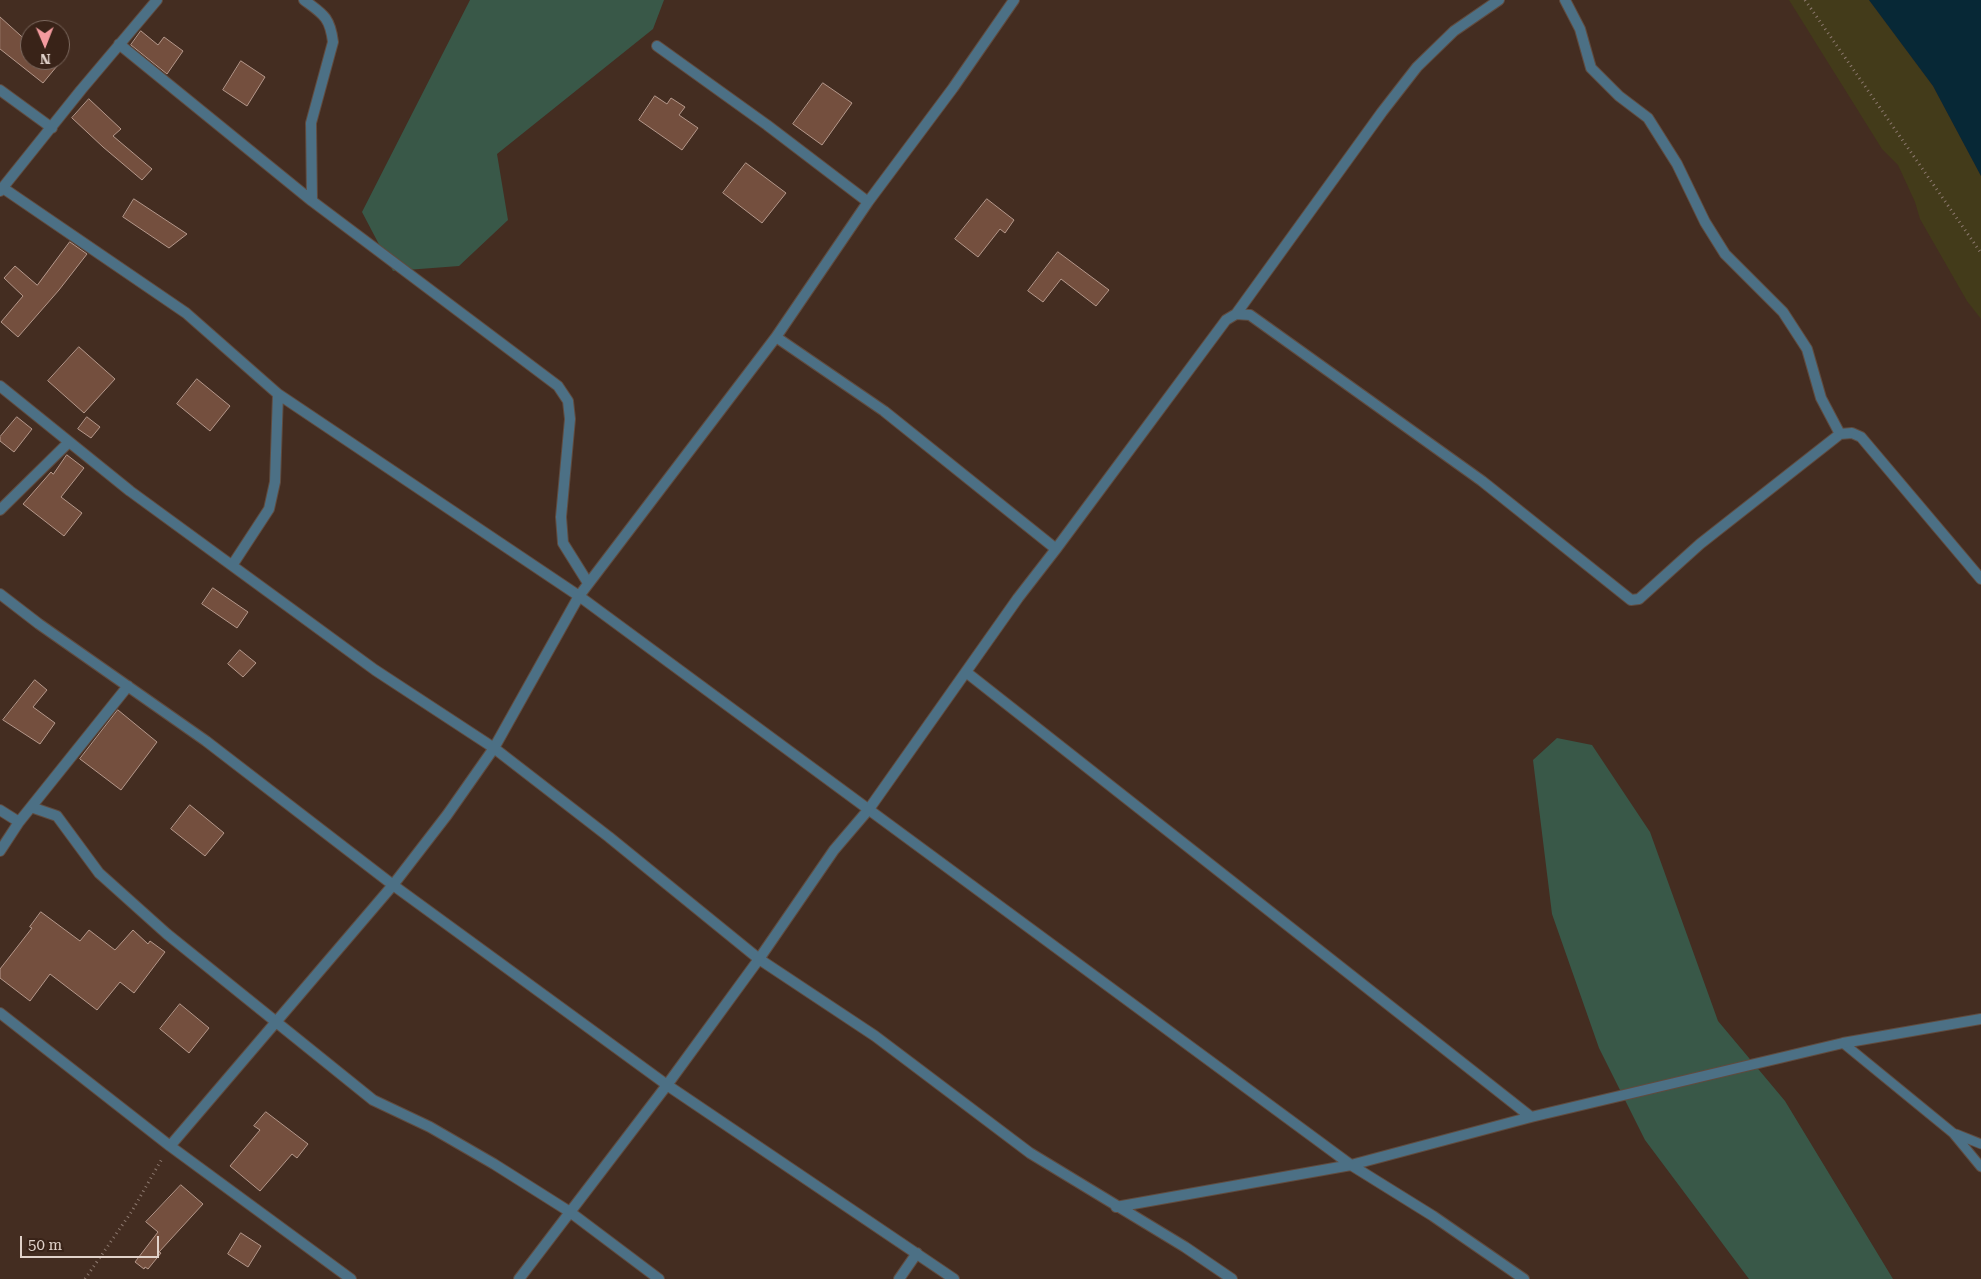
<!DOCTYPE html>
<style>
body{margin:0}
#map{position:relative;width:1981px;height:1279px;overflow:hidden;background:#442d21;font-family:"Roboto Serif",serif}
canvas{display:block}
.north{position:absolute;left:20px;top:20px;width:50px;height:50px;box-sizing:border-box;background:#392318;border:1px solid #7c695f;border-radius:50%;rotate:179deg;font-size:14px;font-weight:700;line-height:20px;text-align:center;color:#e1d2ca}
.north::after{content:'';display:block;margin:auto;width:18px;height:22px;background:#f49b9f;clip-path:polygon(50% 0,100% 100%,50% 72%,0 100%)}
.scale{position:absolute;left:20px;top:1236px;width:139px;height:22px;box-sizing:border-box;border:2px solid #e1d2ca;border-top:0;padding-left:6px;font-size:15px;line-height:18px;white-space:nowrap;color:#e1d2ca;-webkit-text-stroke:4px #392318;paint-order:stroke}
</style>
<div id="map">
<canvas width="1981" height="1279"></canvas>
<div class="north">N</div>
<div class="scale">50 m</div>
</div>
<script>
const context = document.querySelector('canvas').getContext('2d');
context.lineJoin = 'round';
function fillPath(path, color) {
  context.fillStyle = color;
  context.fill(path, 'evenodd');
}
function strokePath(path, color, width, dash) {
  context.strokeStyle = color;
  context.lineWidth = width;
  context.lineCap = dash ? 'butt' : 'round';
  context.setLineDash(dash || []);
  context.stroke(path);
}
fillPath(new Path2D(`
 M470,0H664L653,29L497,154L508,220L459,266L393,271L362,212Z
 M1557,738L1592,745L1650,832L1718,1021L1785,1101L1893,1279H1749L1645,1140L1599,1048L1552,914L1533,760Z`), '#395848');
fillPath(new Path2D(`
 M1789,0H1869L1933,86L1981,176V319L1967,301L1920,219L1915,202L1898,165L1882,149Z`), '#433b1a');
fillPath(new Path2D(`
 M1869,0H1981V176L1933,86Z`), '#072836');
const building = new Path2D(`
 M0,17L30,44V60H62L43,83L0,49Z
 M141,31L158,45L164,37L183,51L167,74L131,45Z
 M241,61L265,77L247,106L223,90Z
 M823,83L852,103L822,145L793,124Z
 M655,96L667,104L671,98L685,107L679,115L698,128L682,150L639,120Z
 M89,99L121,129L113,136L152,169L142,180L103,147L72,118Z
 M746,163L786,193L762,223L723,193Z
 M134,199L187,234L169,248L123,217Z
 M987,199L1014,220L1005,233L1000,229L978,257L955,239Z
 M70,242L87,254L59,290L18,337L1,322L23,296L4,278L15,266L37,285Z
 M1058,252L1109,290L1096,306L1061,279L1043,302L1028,291Z
 M79,347L115,379L84,413L48,381Z
 M197,379L230,406L210,431L177,404Z
 M17,417L32,429L14,452L0,441V437Z
 M87,417L100,427L91,438L78,429Z
 M67,455L84,468L61,497L82,513L64,536L23,504L51,472L53,474Z
 M213,588L248,612L237,628L202,604Z
 M240,650L256,663L243,677L228,664Z
 M35,680L47,690L33,707L55,723L40,744L3,720Z
 M118,710L157,742L121,790L80,759Z
 M190,805L224,833L205,856L171,829Z
 M41,912L80,941L89,930L115,950L133,930L148,944L150,941L165,952L134,993L120,982L97,1010L50,974L30,1001L0,978V969L32,928L30,927Z
 M180,1004L209,1028L189,1053L160,1029Z
 M266,1112L308,1144L297,1158L292,1154L260,1191L230,1166L260,1130L254,1126Z
 M181,1185L203,1204L159,1252L161,1253L148,1269L145,1267L144,1269L135,1262L158,1232L146,1222Z
 M241,1233L261,1246L248,1267L228,1254Z`);
fillPath(building, '#744f3e');
strokePath(building, '#b5988b', 1);
const service = new Path2D(`
 M1843,1043L1953,1133L1981,1167
 M1956,1134L1981,1144`);
const minor = new Path2D(`
 M304,0C323,14 330,17 333,42L311,123L312,201
 M1014,0L953,88L868,202L776,337L579,596L1351,1165L1433,1216L1524,1279
 M1565,0L1580,29L1591,68L1619,96L1648,118L1677,164L1705,222L1725,254L1783,312L1807,349L1821,398L1840,434
 M119,44L312,201L558,386L568,401L570,419L561,517L563,543L588,583
 M657,46L767,125L868,202
 M0,90L52,128
 M3,188L186,313L278,394L579,596L494,748L447,815L393,885L170,1146
 M0,191L81,90L157,0
 M1236,314L1382,112L1417,67L1454,31L1499,0
 M776,337L884,411L1056,549
 M0,386L130,491L375,670L494,748L609,837L759,959L875,1036L1030,1153L1185,1247L1232,1279
 M0,510L68,443
 M233,564L269,509L275,482L278,394
 M0,594L39,624L206,741L393,885L667,1085L954,1279
 M966,672L1531,1117
 M31,807L57,816L99,873L167,934L373,1100L430,1127L494,1164L570,1212L659,1279
 M0,810L19,822
 M0,851L19,822L128,686
 M0,1013L170,1146L351,1279
 M1116,1207L1351,1165L1531,1117L1843,1043L1981,1019
 M519,1279L667,1085L759,959L834,850L869,809L1018,598L1056,549L1226,320L1236,314L1250,315L1482,481L1631,600L1639,599L1700,544L1840,434L1852,433L1861,437L1981,579
 M899,1279L917,1253`);
strokePath(service, '#604b3f', 11);
strokePath(minor, '#604b3f', 12);
strokePath(new Path2D(`
 M1805,0L1981,253
 M85,1279L132,1211L163,1157`), '#8d796f', 3, [1, 4]);
strokePath(service, '#4c7085', 9);
strokePath(minor, '#4c7085', 10);
</script>
